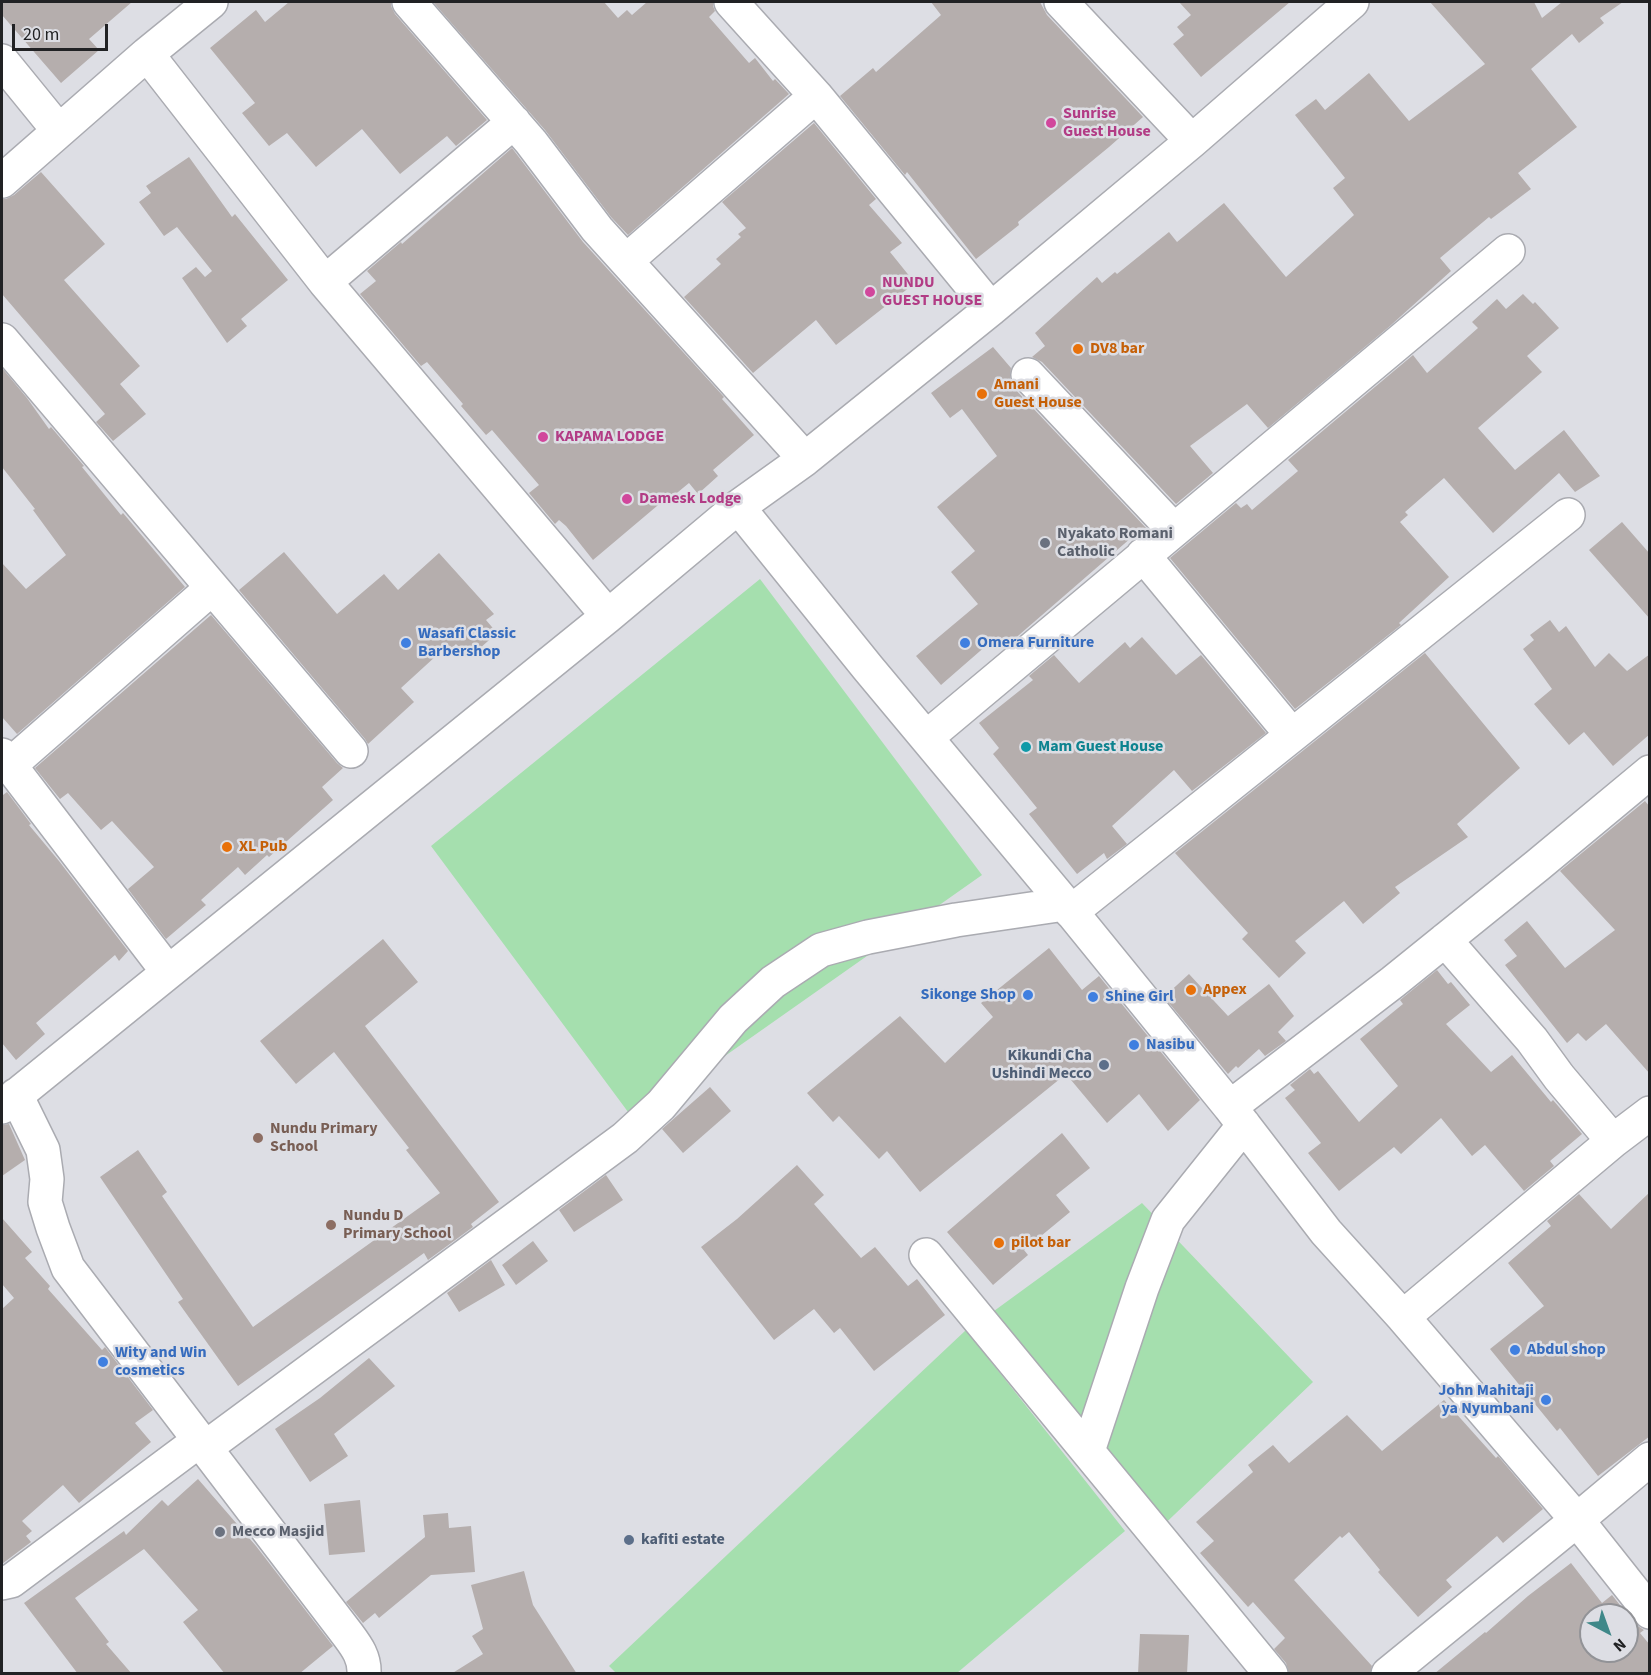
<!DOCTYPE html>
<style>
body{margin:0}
#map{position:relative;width:1651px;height:1675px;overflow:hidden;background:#dddee4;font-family:"Source Sans 3",sans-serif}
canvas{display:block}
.frame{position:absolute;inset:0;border:3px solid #212224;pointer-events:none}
.north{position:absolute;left:1579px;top:1603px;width:60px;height:60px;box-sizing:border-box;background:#dddee4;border:2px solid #929397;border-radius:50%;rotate:139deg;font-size:16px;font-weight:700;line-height:24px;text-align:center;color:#212224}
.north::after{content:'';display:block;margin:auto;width:21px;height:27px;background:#3f8889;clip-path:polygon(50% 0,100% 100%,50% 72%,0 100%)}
.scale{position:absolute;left:12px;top:24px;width:96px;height:27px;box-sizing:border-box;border:3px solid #212224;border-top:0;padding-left:8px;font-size:18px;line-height:21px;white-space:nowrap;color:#212224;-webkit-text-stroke:4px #dddee4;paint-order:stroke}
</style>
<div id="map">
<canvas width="1651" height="1675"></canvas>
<div class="frame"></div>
<div class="north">N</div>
<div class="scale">20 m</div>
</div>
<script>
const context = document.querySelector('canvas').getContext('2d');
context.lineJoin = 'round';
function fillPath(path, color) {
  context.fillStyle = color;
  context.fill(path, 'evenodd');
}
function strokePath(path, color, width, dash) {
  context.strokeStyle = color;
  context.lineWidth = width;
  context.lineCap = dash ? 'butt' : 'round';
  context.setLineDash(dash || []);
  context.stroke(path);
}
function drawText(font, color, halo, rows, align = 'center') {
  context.font = font + ' "Source Sans 3",sans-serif';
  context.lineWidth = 5;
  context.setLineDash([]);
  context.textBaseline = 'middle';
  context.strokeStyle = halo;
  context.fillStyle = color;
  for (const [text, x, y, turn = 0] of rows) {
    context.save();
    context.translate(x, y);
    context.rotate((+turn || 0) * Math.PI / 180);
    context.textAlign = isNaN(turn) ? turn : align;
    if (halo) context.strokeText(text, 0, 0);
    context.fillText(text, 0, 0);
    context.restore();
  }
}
fillPath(new Path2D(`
 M760,579L982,875L634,1120L431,846Z
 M1142,1203L1313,1382L1151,1537L983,1319Z
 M966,1330L1125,1531L957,1673L617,1674L609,1666Z`), '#a5dfae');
fillPath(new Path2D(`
 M2,2H132L89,39L99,50L61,83L2,15Z
 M289,2H391V6L395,14L487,120L456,146L447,136L400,174L362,129L316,167L287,133L269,146L242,113L255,103L210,48L256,10L265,22Z
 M433,2H604L618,18L627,10L632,15L647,2H713V6L715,11L709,17L749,63L755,58L773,81L775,79L789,94L628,235L611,217L545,130Z
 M931,2H1040L1047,15L1143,117L1109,147L1018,222L1019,225L976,259L907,172L905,175L840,96L873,68L876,72L941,15Z
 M1179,2H1290L1201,77L1173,44L1184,35L1177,27L1191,15Z
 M1430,2H1534L1542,18L1562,2H1623L1600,18L1604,23L1579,43L1572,34L1531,69L1577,127L1518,173L1531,189L1491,219L1489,217L1440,258L1451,271L1390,326L1268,428L1247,404L1190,446L1213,473L1176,504L1042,362L1032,357L1045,346L1035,333L1097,277L1102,283L1115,272L1117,274L1169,232L1177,242L1224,203L1286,277L1354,215L1333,188L1345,178L1295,115L1316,99L1325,110L1369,73L1409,121L1485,64Z
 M814,123L876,199L869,205L902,243L890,252L915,283L836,345L816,320L753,373L684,297L721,264L716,259L741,237L738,234L746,228L722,202Z
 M512,148L583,242L724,397L722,399L754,435L713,470L718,476L698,494L689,483L672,497L670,495L593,560L566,526L559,520L555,524L529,493L539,485L492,430L486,435L461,406L463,404L427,362L421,366L360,294L376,281L367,271L401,242L402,244Z
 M189,157L232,217L235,214L288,280L241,319L247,326L227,343L182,278L196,267L205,277L212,271L177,227L164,236L139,202L151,193L146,186Z
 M41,172L105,244L64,280L140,366L120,384L146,414L113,441L96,422L105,414L2,294V199H6L14,195Z
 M1523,294L1533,304L1535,302L1559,328L1527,356L1542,372L1478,428L1515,470L1564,430L1600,476L1575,492L1559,473L1493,533L1444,478L1405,512L1408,515L1400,522L1449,577L1399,623L1401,625L1295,709L1170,558L1236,503L1241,508L1247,504L1252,510L1298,471L1288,460L1413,355L1427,373L1478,328L1472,322L1497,299L1506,309Z
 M993,347L1011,368L1010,379L1014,388L1147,529L1141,534L1139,531L1004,648L995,638L941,685L916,656L978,604L951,572L975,551L937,507L997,456L962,409L950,418L931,393Z
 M2,368L27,398L49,429L51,427L84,466L82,467L121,515L123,513L185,587L17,734L2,717V563L26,589L66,555L33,510L35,509L2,467Z
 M1622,522L1650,554V619L1589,550Z
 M284,552L337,614L384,574L398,590L439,553L494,614L486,620L497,633L469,658L456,644L451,649L448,645L401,688L414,702L368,744L365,739L239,590Z
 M211,615L337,763L343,768L322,787L333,800L269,857L267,855L245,875L238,867L201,900L206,905L166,939L128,889L154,867L112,821L101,830L68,793L60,799L35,768Z
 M1550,620L1559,632L1566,626L1595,667L1609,653L1627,671L1650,654V734L1613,766L1584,732L1569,745L1534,704L1552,689L1523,649L1534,640L1530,635Z
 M1142,637L1176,675L1201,655L1266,733L1192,791L1174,770L1112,826L1127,844L1107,859L1104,853L1077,874L1029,814L1037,808L993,754L999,748L979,723L1033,680L1029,676L1054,655L1079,683L1125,642L1130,648Z
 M1425,653L1520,768L1457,824L1468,837L1395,887L1400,893L1363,924L1344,901L1295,941L1306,953L1279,978L1242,939L1248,933L1175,853Z
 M7,792L31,824L29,825L59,861L128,951L119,961L115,955L36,1023L45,1034L16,1060L2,1043V793L3,795Z
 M1645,801L1650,807V1074L1606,1024L1586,1041L1578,1033L1567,1043L1505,965L1517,956L1504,940L1527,921L1565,968L1615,930L1560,871Z
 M383,939L418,982L365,1026L499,1202L471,1224L473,1227L428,1260L424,1253L238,1386L178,1302L183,1299L100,1177L138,1150L167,1192L162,1196L253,1327L440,1193L406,1150L409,1148L334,1052L296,1084L260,1041Z
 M1049,948L1082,990L1099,976L1200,1100L1168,1131L1139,1094L1107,1123L1066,1074L920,1192L887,1151L879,1159L839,1116L833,1122L807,1093L900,1016L945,1063L993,1017L981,1003Z
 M1437,970L1448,984L1451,982L1470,1005L1446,1024L1491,1072L1512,1055L1551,1102L1553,1100L1582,1134L1550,1161L1554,1166L1524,1191L1485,1145L1472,1156L1441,1118L1401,1154L1394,1147L1339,1191L1308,1153L1321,1143L1285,1098L1295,1090L1290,1085L1310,1069L1314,1074L1318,1071L1359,1122L1398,1086L1360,1039L1403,1004L1400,1000Z
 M1189,974L1228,1016L1269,984L1294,1016L1278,1032L1286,1041L1265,1056L1259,1049L1238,1068L1236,1066L1228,1074L1164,997Z
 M710,1087L731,1111L683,1153L662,1129Z
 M9,1124L25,1160L2,1176V1125Z
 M1062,1133L1090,1168L1056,1195L1070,1212L1024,1250L1028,1255L993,1285L947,1232Z
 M797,1165L824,1195L814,1204L861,1258L875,1247L908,1286L917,1279L945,1315L874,1371L840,1328L834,1333L814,1309L774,1340L701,1247L737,1219Z
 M606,1175L623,1200L574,1232L559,1210Z
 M1650,1192V1436L1598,1476L1560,1428L1557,1431L1490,1349L1544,1306L1508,1263L1551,1226L1547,1221L1579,1194L1611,1229Z
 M2,1218L32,1252L25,1258L50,1286L48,1289L102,1350L105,1347L153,1410L135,1423L151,1442L79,1503L63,1485L22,1521L32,1531L26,1536L31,1542L2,1564V1309L14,1298L2,1284Z
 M533,1241L548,1261L516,1285L502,1265Z
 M491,1260L505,1285L459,1312L447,1293Z
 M369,1358L395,1386L334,1434L348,1456L310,1482L275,1429L320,1398Z
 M1444,1400L1496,1458L1498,1456L1543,1509L1503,1543L1497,1536L1446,1580L1452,1587L1418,1617L1378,1572L1380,1570L1349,1532L1342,1538L1340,1536L1294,1580L1372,1666L1370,1674H1289L1286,1663L1274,1649L1285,1638L1253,1602L1248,1607L1200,1553L1214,1541L1196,1522L1253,1472L1248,1465L1273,1445L1289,1463L1347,1415L1382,1451Z
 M198,1479L256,1546L333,1646L299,1674H225L183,1622L198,1610L144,1549L75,1598L109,1642L106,1644L132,1674H78L24,1603L124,1531L126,1535L162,1500L168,1506Z
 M360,1500L365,1552L329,1555L324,1504Z
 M448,1513L449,1528L471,1526L475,1572L431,1575L379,1618L375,1613L363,1623L346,1602L425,1537L423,1515Z
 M1571,1563L1602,1603L1612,1595L1635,1624L1644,1630L1640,1633L1650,1645V1674H1434L1485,1632L1486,1633L1528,1596ZM1591,1615H1627V1651H1591Z
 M524,1571L533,1605L577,1674H451L483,1654L472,1636L483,1629L471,1585Z
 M1140,1634L1189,1635L1187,1674H1138Z`), '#b5aead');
const minor = new Path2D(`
 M409,2L531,142L597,229L805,459
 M731,2L816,96L991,309
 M1061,2L1192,141
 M147,54L325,282L608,616
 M2,61L59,131
 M2,181L147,54L211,2
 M626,261L816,96
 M325,282L514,122
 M2,340L351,751
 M1028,375L1174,530
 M738,507L868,668L1065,904L1230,1107L1326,1232L1403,1317L1577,1520L1650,1612
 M1143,555L1292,735
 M927,737L1508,251
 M2,755L168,972
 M10,765L212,588
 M1071,912L1568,515
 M1445,940L1532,1040L1559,1077L1613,1141
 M16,1095L43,1150L47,1179L45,1202L53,1228L68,1268L348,1635C357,1647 365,1658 364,1674
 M2,1107L608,616L738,507L805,459L991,309L1192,141L1352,2
 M1230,1107L1393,982L1538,865L1650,772
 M926,1255L1271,1674
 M1403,1317L1613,1141L1650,1113
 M205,1448L625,1138L661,1105L733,1019L773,982L821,950L868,937L956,920L1065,904
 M1088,1451L1142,1288L1168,1220L1244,1125
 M2,1583L11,1581L200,1440
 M1388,1674L1577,1520L1650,1459`);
strokePath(minor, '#aaabb1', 36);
strokePath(minor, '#fff', 33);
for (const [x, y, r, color] of [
 [1051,123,6,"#d1479c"],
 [870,292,6,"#d1479c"],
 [1078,349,6,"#e8710a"],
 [982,394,6,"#e8710a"],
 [543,437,6,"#d1479c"],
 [627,499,6,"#d1479c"],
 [1045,543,6,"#6b7280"],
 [406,643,6,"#3f7fe0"],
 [965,643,6,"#3f7fe0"],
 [1026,747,6,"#0f9aa8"],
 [227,847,6,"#e8710a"],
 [1191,990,6,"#e8710a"],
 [1028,995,6,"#3f7fe0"],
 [1093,997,6,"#3f7fe0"],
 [1134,1045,6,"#3f7fe0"],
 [1104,1065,6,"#5c6f8a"],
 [258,1138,6,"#8d6e63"],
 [331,1225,6,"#8d6e63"],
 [999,1243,6,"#e8710a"],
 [1515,1350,6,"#3f7fe0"],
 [103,1362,6,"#3f7fe0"],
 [1546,1400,6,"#3f7fe0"],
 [220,1532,6,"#6b7280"],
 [629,1540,6,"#5c6f8a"]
]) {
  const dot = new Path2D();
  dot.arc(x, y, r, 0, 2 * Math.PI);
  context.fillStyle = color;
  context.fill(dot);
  strokePath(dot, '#dddee4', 2);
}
drawText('bold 16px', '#b23c85', '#dddee4', [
 ["Sunrise",1063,114],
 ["Guest House",1063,132],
 ["NUNDU",882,283],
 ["GUEST HOUSE",882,301],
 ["KAPAMA LODGE",555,437],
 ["Damesk Lodge",639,499]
], 'left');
drawText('bold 16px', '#c56008', '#dddee4', [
 ["DV8 bar",1090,349],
 ["Amani",994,385],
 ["Guest House",994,403],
 ["XL Pub",239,847],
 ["Appex",1203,990],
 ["pilot bar",1011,1243]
], 'left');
drawText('bold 16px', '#5b616d', '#dddee4', [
 ["Nyakato Romani",1057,534],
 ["Catholic",1057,552],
 ["Mecco Masjid",232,1532]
], 'left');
drawText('bold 16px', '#366cbe', '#dddee4', [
 ["Wasafi Classic",418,634],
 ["Barbershop",418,652],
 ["Omera Furniture",977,643],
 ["Sikonge Shop",1016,995,"right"],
 ["Shine Girl",1105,997],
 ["Nasibu",1146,1045],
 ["Abdul shop",1527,1350],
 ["Wity and Win",115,1353],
 ["cosmetics",115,1371],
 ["John Mahitaji",1534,1391,"right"],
 ["ya Nyumbani",1534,1409,"right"]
], 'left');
drawText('bold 16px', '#0d838f', '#dddee4', [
 ["Mam Guest House",1038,747]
], 'left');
drawText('bold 16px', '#4e5e75', '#dddee4', [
 ["Kikundi Cha",1092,1056],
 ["Ushindi Mecco",1092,1074],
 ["kafiti estate",641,1540,"left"]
], 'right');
drawText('bold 16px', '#785e54', '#dddee4', [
 ["Nundu Primary",270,1129],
 ["School",270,1147],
 ["Nundu D",343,1216],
 ["Primary School",343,1234]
], 'left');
</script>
